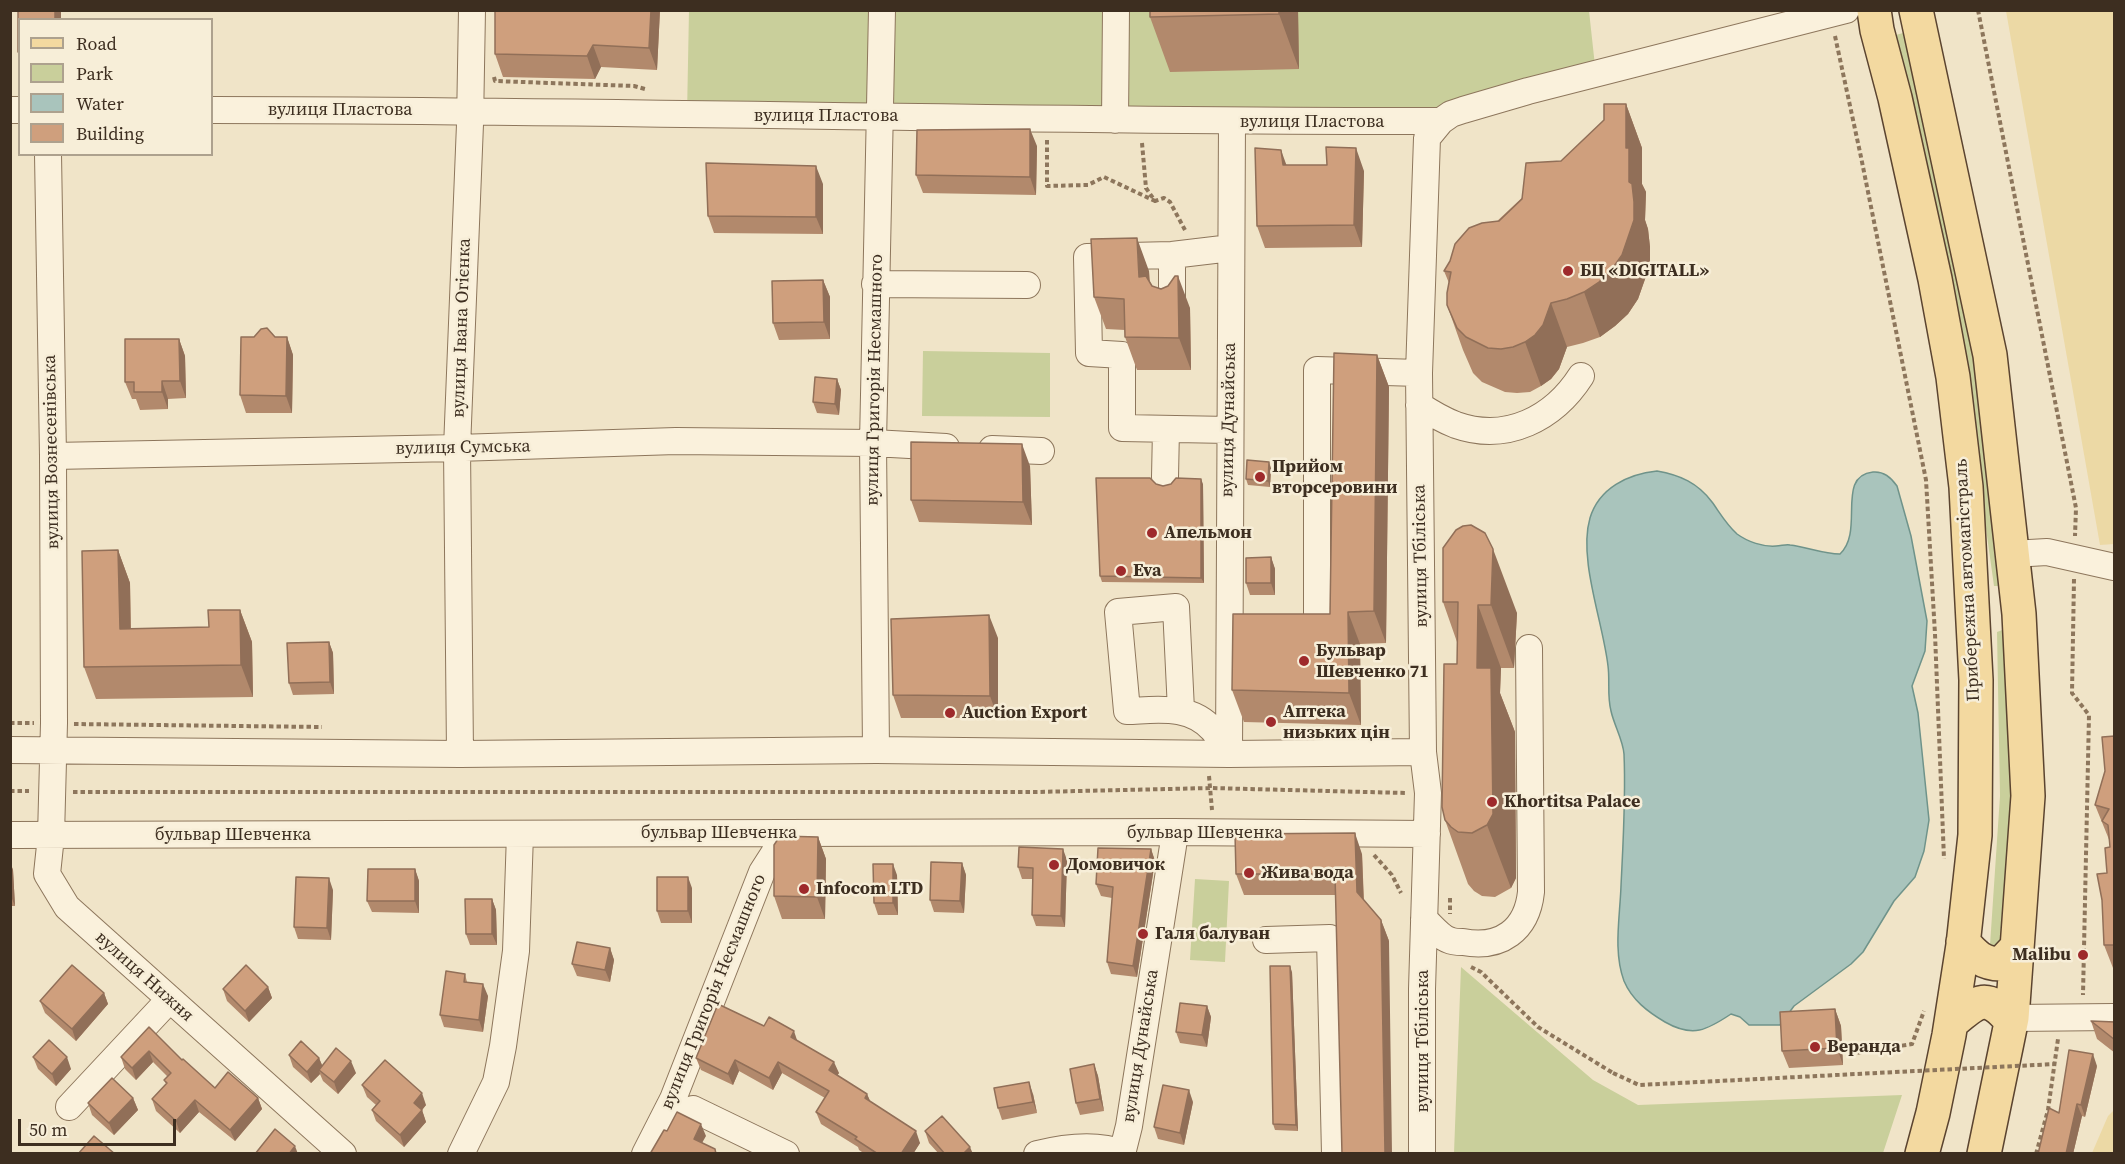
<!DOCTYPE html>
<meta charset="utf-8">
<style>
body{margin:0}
#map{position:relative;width:2125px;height:1164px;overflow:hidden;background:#f0e4c8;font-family:"Source Serif 4",serif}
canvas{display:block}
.frame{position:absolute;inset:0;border:12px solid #3d2e20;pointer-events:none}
.legend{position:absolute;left:18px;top:18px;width:195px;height:138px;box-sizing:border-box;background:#f7eed8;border:2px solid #ada18e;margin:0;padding:8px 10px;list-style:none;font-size:18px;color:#3d2e20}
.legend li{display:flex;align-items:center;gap:12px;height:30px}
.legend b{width:30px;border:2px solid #ada18e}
.scale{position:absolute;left:18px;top:1119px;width:158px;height:27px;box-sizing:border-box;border:3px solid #3d2e20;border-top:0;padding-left:8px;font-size:18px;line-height:21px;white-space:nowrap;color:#3d2e20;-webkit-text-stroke:4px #f7eed8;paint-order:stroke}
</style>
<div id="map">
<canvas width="2125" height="1164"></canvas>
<div class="frame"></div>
<ul class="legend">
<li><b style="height:8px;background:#f3d9a0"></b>Road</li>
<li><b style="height:16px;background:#c9cf9b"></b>Park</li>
<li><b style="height:16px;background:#a9c4bc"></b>Water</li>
<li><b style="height:16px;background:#cf9f7d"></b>Building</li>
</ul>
<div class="scale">50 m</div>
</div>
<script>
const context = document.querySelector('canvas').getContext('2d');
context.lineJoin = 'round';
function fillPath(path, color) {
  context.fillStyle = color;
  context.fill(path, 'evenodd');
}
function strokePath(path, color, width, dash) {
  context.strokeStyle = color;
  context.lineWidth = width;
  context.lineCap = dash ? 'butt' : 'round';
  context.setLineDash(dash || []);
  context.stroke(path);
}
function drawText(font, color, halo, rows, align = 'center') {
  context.font = font + ' "Source Serif 4",serif';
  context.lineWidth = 5;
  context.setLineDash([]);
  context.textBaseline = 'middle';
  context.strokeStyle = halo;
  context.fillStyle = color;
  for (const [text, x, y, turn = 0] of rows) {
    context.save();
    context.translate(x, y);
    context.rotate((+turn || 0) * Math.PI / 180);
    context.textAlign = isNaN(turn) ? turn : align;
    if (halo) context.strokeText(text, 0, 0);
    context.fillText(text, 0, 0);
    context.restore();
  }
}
fillPath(new Path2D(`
 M689,10L1589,11L1596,75L1463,110L687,115Z
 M1903,33L1970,324L2000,586H1994L1963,363L1889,37Z
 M923,351L1050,353V417L922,416Z
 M2005,629L2012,799L2001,959L1989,960L2000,796L1997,632Z
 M1195,879L1229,881L1225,962L1190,960Z
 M1461,967L1593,1080L1638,1105L1902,1095L1883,1153H1454Z`), '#c9cf9b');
fillPath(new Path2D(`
 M2006,11H2114V544L2100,545Z
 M2114,1110V1153H2092L2108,1116Z`), '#ecd9a5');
const water = new Path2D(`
 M1657,471C1680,475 1698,483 1712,502C1720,513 1726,524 1737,534C1748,542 1763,547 1776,546C1781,546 1786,544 1790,545C1807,547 1823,554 1840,554C1865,531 1835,476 1873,472C1884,471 1891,477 1897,486L1911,536L1927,621L1925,651L1912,686L1918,713L1929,820L1924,851L1915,877L1894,901L1863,952L1851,964L1794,1006L1780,1025H1749L1740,1017L1731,1014C1707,1030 1693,1038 1665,1022C1648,1012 1632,1000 1624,981C1613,951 1620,917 1621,886C1623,843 1626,798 1624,754C1623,740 1614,725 1611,711C1607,696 1610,680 1608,666C1603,622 1578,559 1590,518C1599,488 1628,474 1657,471Z`);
fillPath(water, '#a9c4bc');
strokePath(water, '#6f938a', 1.5);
const minor = new Path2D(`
 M10,110H20
 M212,110C621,110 1031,122 1441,121
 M1115,120L1116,10
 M48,154L53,456L54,723L51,836L47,874L67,907L343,1154
 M1172,255V306
 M875,284L1027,285
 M1419,405C1431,413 1443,420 1456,425C1507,443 1554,418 1581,376
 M1229,430L1122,428V355L1089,353L1087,257L1172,255L1231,248
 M992,449L1041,451
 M53,456L457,448L676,441L873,443L946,447
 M1165,477L1166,429
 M2012,554L2047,552L2114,567
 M1300,631H1317V370L1419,373
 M1181,710L1176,607L1118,612L1127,711C1158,710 1190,704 1213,730C1219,737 1224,746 1229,754
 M10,750L460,754L876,750L1229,754L1423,752
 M876,750L873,443L882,10
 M460,754L457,448L470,124L472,10
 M1229,754L1232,122
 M10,835L1173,832L1427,834
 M1424,919C1431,925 1440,937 1449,940C1453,942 1458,942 1463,942C1501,949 1527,930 1531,892L1529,648
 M1266,940L1330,938L1335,1154
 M2012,1018L2114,1017
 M69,1107L169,1000
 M693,1109L786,1154
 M461,1154L496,1082L503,1046L516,951L520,834
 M645,1154L673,1099L762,872L787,833
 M1037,1154C1065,1147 1096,1143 1123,1153
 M1122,1154L1129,1126L1173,846V832
 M1422,1154V989L1428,793L1423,752L1419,373L1427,138L1441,121L1451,114L1463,110L1528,91L1846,10`);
const major = new Path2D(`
 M1874,10L1877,30L1895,98L1935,279L1953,377L1966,487L1976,680L1975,835L1963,945L1949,1035L1933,1113L1922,1154
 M1916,10L1990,355L2019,614L2028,796L2012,1018L1984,1154
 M1963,942C1975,956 1983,964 2001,964L2017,947
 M1951,1023C1977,1001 1986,991 2011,1021`);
strokePath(minor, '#8d765c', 28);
strokePath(major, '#5b4430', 36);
strokePath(new Path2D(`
 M1978,10L2076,508L2075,536
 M1835,36L1861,157L1926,480L1935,634L1944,859
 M494,77L495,81L634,86L645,89
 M1047,140V186L1088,185L1104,177L1155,201
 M1142,143L1146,188L1155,201L1164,198L1170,202L1185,230
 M2074,579L2072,693L2089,715L2083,995
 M10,723H34
 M74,724L322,727
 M1209,776L1212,810
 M10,791H29
 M73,792H1036L1211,788L1406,793
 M1374,855L1392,875L1401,893
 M1450,898V914
 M1471,967L1481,972L1538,1027L1613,1073
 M1850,1054L1912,1044L1924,1011
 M2036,1154L2048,1110L2058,1039`), '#8d765c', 4, [4.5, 3]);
strokePath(minor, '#faf1dc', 26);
strokePath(major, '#f3d9a0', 33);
strokePath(new Path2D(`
 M1613,1073L1639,1085L2055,1064`), '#8d765c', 4, [4.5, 3]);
fillPath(new Path2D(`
 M495,10H660L657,70L601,67L595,79L503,77L495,54Z
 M1150,10H1298L1299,69L1170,72L1150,17Z
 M1626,104L1642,148V184L1646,192L1645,220L1648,229L1650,247V265L1638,299L1628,314L1615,326L1600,337L1583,343L1567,347L1559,369L1551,379L1541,386L1530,392L1517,393L1505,392L1482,382L1473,373L1463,350L1447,305L1449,283L1444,271L1561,161Z
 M1037,146L1036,195L923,193L916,175Z
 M1286,165L1364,171L1362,247L1265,248L1257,226Z
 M823,184V234L714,233L708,216Z
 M1149,271L1150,282L1152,286L1190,308L1191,370H1137L1125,337V330L1106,329L1094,297Z
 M823,280L830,297V339L779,340L773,323Z
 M275,337H287L293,355L292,413H246L240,395Z
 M179,339L185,356L186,398L168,399V409L140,410L136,399H132L125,382Z
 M1377,355L1389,387L1386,643L1360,644L1361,725L1244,722L1232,690L1330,614Z
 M837,379L841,390L839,415L817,413L813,402Z
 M1030,466L1032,525L919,522L911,500Z
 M1271,468L1270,487L1248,485L1246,479Z
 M1156,484L1163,486L1203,484L1204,583L1102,582L1100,576Z
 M1443,548L1517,613L1514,668H1501L1500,693L1515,732L1516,878L1511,888L1495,897L1482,896L1474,891L1468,884L1445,820L1457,664V642L1443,602Z
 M118,550L130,583L131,629L209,627L240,610L252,642L253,697L96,699L84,667Z
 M1271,557L1275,569V595H1250L1246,583Z
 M998,638V718H901L893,695Z
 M329,642L333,653L334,694L293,695L289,683Z
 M2115,736V968H2113L2104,945L2107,873L2110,847V842L2095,805Z
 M818,837L826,859L825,919H782L774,896Z
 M1151,849L1155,861L1137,977L1111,974L1107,962L1112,898L1101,896L1096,884Z
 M1362,854L1364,900L1381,920L1389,941L1336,895H1244L1236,874Z
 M1067,860L1065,927L1036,926L1032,915L1033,879H1022L1018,867Z
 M10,862L13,870L15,906H10Z
 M962,863L966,875L964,913L934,912L930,900Z
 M415,869L419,881V913L372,912L367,901Z
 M897,875L898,915H878L874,903Z
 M692,888V923H661L657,911Z
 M333,890L331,940L298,939L294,927Z
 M492,899L496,910L497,945H470L466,934Z
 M610,948L614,960L610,982L577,976L572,964Z
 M1292,972L1298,1131L1275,1130L1273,1124Z
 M465,974L467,982L488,996L483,1032L444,1027L440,1015Z
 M268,987L272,998L249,1022L227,1001L223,989Z
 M104,993L108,1004L76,1041L45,1013L40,1001Z
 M1207,1006L1211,1017L1207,1047L1180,1043L1176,1032Z
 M1835,1009L1841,1026L1843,1065L1789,1068L1782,1051Z
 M2091,1021L2115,1022V1053L2097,1039Z
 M764,1026L797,1041L839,1073L837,1075L867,1094L870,1102L920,1143L913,1154H865L859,1150L858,1147L821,1124L816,1112L825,1098L782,1073L773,1090L739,1071L733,1085L701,1070L696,1058Z
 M149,1027L182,1060L215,1088L258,1098L262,1109L235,1141L199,1112L180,1133L156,1111L152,1099L166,1084L164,1080L168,1077L153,1062L136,1080L125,1069L121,1057Z
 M289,1055L319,1058L322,1065L356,1073L338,1094L323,1081L320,1074L311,1083L293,1067Z
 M33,1057L71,1069L56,1086L38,1069Z
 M1094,1064L1098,1076L1104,1111L1080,1115L1076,1103Z
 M2097,1066L2085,1117L2082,1116L2073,1154H2038L2059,1113Z
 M362,1085L426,1105L422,1110L426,1122L404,1147L376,1121L372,1110L376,1105L367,1097Z
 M1033,1094L1037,1113L1002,1120L998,1108Z
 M133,1098L138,1110L114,1135L92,1115L88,1103Z
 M1193,1102L1184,1145L1158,1139L1154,1127Z
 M925,1131L973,1154H939L929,1143Z`), '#b2896c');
fillPath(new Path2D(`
 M55,10H61V20H55Z
 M651,10H660L657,70L649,48Z
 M1279,10H1298L1299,69L1279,14Z
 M593,45L601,67L595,79L587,56Z
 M1626,104L1642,148V184L1646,192L1645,220L1648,229L1650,247V265L1638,299L1628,314L1615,326L1600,337L1584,292L1629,182L1626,148Z
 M1030,129L1037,146L1036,195L1030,177Z
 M1356,148L1364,171L1362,247L1354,225Z
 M1281,150L1289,172L1283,165Z
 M816,166L823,184V234L816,217Z
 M1137,238L1149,271L1150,309L1139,277Z
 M1178,276L1190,308L1191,370L1179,338Z
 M823,280L830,297V339L824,322Z
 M1551,303L1567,347L1559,369L1551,379L1541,386L1525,342Z
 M287,337L293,355L292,413L286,396Z
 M179,339L185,356L186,398L180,381Z
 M1377,355L1389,387L1386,643L1374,611Z
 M837,379L841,390L839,415L835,404Z
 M162,381L168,399V409L162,392Z
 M1022,444L1030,466L1032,525L1023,502Z
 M1269,462L1271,468L1270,487L1268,481Z
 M1201,479L1203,484L1204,583L1201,578Z
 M1493,549L1517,613L1514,668L1491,605Z
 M118,550L130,583L131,661L120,629Z
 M1271,557L1275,569V595L1271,583Z
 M1478,605L1501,668L1500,693L1515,732L1516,878L1511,888L1487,825L1477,668Z
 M240,610L252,642L253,697L241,665Z
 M1348,612L1360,644L1361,725L1349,693Z
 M989,615L998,638V718L990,696Z
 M329,642L333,653L334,694L330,682Z
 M1355,833L1362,854L1364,913L1357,892Z
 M818,837L826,859L825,919L817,897Z
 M1063,849L1067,860L1065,927L1061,916Z
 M1151,849L1155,861L1137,977L1133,966Z
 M10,862L13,870L15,906L10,894Z
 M962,863L966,875L964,913L960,901Z
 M893,864L897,875L898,915L893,903Z
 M415,869L419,881V913L415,901Z
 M688,877L692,888V923L688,911Z
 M329,878L333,890L331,940L327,928Z
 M492,899L496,910L497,945L492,934Z
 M1381,920L1389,941L1392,1154H1385Z
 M610,948L614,960L610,982L605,970Z
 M1290,966L1292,972L1298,1131L1296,1125Z
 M483,984L488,996L483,1032L479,1020Z
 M268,987L272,998L249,1022L245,1011Z
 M104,993L108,1004L76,1041L72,1029Z
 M1207,1006L1211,1017L1207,1047L1202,1035Z
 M1835,1009L1841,1026L1843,1065L1837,1048Z
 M794,1031L798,1043L791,1037Z
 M149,1051L153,1062L136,1080L132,1068Z
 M2093,1054L2097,1066L2085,1117L2081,1105Z
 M67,1057L71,1069L56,1086L52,1074Z
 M319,1058L324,1070H319L320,1074L311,1083L307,1072Z
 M735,1060L739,1071L733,1085L728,1074Z
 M351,1061L356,1073L338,1094L334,1082Z
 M778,1062L782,1073L773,1090L769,1078Z
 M834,1062L839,1073L833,1082L829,1070Z
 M1094,1064L1098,1076L1104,1111L1100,1099Z
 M1029,1082L1033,1094L1037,1113L1033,1102Z
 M1189,1090L1193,1102L1184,1145L1180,1133Z
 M422,1093L426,1105L418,1115L414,1103Z
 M867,1094L872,1105L865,1098Z
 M133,1098L138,1110L114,1135L109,1123Z
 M258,1098L262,1109L235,1141L230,1130Z
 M195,1100L199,1112L180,1133L176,1121Z
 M2077,1104L2082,1116L2073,1154H2066Z
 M422,1110L426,1122L404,1147L400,1135Z
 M701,1124L706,1136L698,1150L694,1139Z
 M916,1131L920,1143L913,1154H901Z
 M295,1146L298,1154H289Z
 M970,1147L973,1154H963Z`), '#916f58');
const building = new Path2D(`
 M18,10H55V20H20V52H18Z
 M495,10H651L649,48L593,45L587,56L495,54Z
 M1150,10H1279V14L1150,17Z
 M1604,104H1626V148H1629V182L1632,184L1634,202V220L1622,255L1612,269L1599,282L1584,292L1567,299L1551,303L1543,325L1535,335L1525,342L1513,347L1501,349L1488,348L1466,337L1457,328L1447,305V293L1451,272L1444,271L1450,261L1455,244L1469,228L1482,223L1499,221L1522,199L1526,163L1561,161L1604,120Z
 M1030,129V177L916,175L917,130Z
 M1326,147L1356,148L1354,225L1257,226L1255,148L1281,150L1283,165H1327Z
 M706,163L816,166V217L708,216Z
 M1137,238L1139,277L1146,276L1152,286L1161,289L1168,286L1175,276H1178L1179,338L1125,337L1124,299L1094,297L1091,239Z
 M823,280L824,322L773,323L772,281Z
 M267,328L275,337H287L286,396L240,395L241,337H254L261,329Z
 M125,339H179L180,381H162V392H134V382H125Z
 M1334,353L1377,355L1374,611L1348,612L1349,693L1232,690L1233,614H1330Z
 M815,377L837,379L835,404L813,402Z
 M911,442L1022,444L1023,502L911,500Z
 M1247,460L1269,462L1268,481L1246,479Z
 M1096,478H1150L1156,484L1163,486L1171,484L1176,478L1201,479V578L1100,576Z
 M1471,525L1485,533L1493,549L1491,605H1478L1477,668H1491L1493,814L1487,825L1472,833L1458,832L1451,827L1445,820L1442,807L1444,664H1457L1458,602H1443V548L1456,530L1463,526Z
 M118,550L120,629L209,627L208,610H240L241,665L84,667L82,551Z
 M1271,557V583H1246V558Z
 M989,615L990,696L893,695L891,619Z
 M329,642L330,682L289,683L287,643Z
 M2115,736V945H2104L2102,900L2097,874L2107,873L2105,848L2110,847L2108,825L2102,821L2109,809L2095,805L2105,771L2102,737Z
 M1355,833L1357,892L1381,920L1385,1154H1342L1335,874H1236L1235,834Z
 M780,836L818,837L817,897L774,896V845Z
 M1019,847L1063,849L1061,916L1032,915L1033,868L1018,867Z
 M1098,848L1151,849L1133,966L1107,962L1113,887L1096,884Z
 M931,862L962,863L960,901L930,900Z
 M873,864H893V903H874Z
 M368,869H415V901H367Z
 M296,877L329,878L327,928L294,927Z
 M657,877H688V911H657Z
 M465,899H492V934H466Z
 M577,942L610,948L605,970L572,964Z
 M72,965L104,993L72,1029L40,1001Z
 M246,965L268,987L245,1011L223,989Z
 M1270,966H1290L1296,1125L1273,1124Z
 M446,971L465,974L464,982L483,984L479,1020L440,1015Z
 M1180,1003L1207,1006L1202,1035L1176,1032Z
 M718,1004L764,1026L769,1017L794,1031L791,1037L834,1062L829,1070L867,1094L865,1098L916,1131L901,1154H878L855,1139L857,1137L816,1112L829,1091L778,1062L769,1078L735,1060L728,1074L696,1058Z
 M1835,1009L1837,1048L1782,1051L1780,1012Z
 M2091,1021L2115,1022V1040Z
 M149,1027L182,1060L183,1059L215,1088L228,1072L258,1098L230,1130L195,1100L176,1121L152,1099L167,1083L164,1080L171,1073L149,1051L132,1068L121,1057Z
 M49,1040L67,1057L52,1074L33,1057Z
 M301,1041L319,1058L307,1072L289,1055Z
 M336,1048L351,1061L334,1082L319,1070Z
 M2069,1050L2093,1054L2081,1105L2077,1104L2066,1154H2038L2049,1108L2059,1113Z
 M385,1060L422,1093L414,1103L422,1110L400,1135L372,1110L380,1101L362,1085Z
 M1094,1064L1100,1099L1076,1103L1070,1069Z
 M112,1078L133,1098L109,1123L88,1103Z
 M1029,1082L1033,1102L998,1108L994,1088Z
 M1163,1085L1189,1090L1180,1133L1154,1127Z
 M677,1112L701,1124L694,1139L715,1149L716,1154H650L664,1130L667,1131Z
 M942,1116L970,1147L963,1154H945L925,1131Z
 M275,1129L295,1146L289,1154H255Z
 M94,1136L115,1154H78Z`);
fillPath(building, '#cf9f7d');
strokePath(building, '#916f58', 1.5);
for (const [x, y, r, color] of [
 [1568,271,6,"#9e2a2b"],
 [1260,477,6,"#9e2a2b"],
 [1152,533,6,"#9e2a2b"],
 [1121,571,6,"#9e2a2b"],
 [1304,661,6,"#9e2a2b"],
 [950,713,6,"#9e2a2b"],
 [1271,722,6,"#9e2a2b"],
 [1492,802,6,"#9e2a2b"],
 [1054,865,6,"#9e2a2b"],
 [1249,873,6,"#9e2a2b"],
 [804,889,6,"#9e2a2b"],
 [1143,934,6,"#9e2a2b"],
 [2083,955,6,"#9e2a2b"],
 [1815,1047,6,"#9e2a2b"]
]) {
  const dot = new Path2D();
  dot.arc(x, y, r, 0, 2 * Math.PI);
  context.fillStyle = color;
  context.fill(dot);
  strokePath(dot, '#f7eed8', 2);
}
drawText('18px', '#3d2e20', '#f7eed8', [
 ["вулиця Пластова",340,110],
 ["вулиця Пластова",826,116],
 ["вулиця Пластова",1312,122],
 ["вулиця Івана Огієнка",462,328,-88],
 ["вулиця Григорія Несмашного",875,380,-89],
 ["вулиця Дунайська",1229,420,-89],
 ["вулиця Сумська",463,448,-1],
 ["вулиця Вознесенівська",52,452,-91],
 ["вулиця Тбіліська",1421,556,-91],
 ["Прибережна автомагістраль",1968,580,-93],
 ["бульвар Шевченка",719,833],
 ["бульвар Шевченка",1205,833],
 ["бульвар Шевченка",233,835],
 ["вулиця Нижня",144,977,42],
 ["вулиця Григорія Несмашного",714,992,-68],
 ["вулиця Тбіліська",1423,1041,-90],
 ["вулиця Дунайська",1141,1046,-81]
]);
drawText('bold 18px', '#3d2e20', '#f7eed8', [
 ["БЦ «DIGITALL»",1580,271],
 ["Прийом",1272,467],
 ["вторсеровини",1272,488],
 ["Апельмон",1164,533],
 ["Eva",1133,571],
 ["Бульвар",1316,651],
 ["Шевченко 71",1316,672],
 ["Аптека",1283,712],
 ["низьких цін",1283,733],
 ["Auction Export",962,713],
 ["Khortitsa Palace",1504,802],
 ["Домовичок",1066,865],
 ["Жива вода",1261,873],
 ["Infocom LTD",816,889],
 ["Галя балуван",1155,934],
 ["Malibu",2071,955,"right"],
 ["Веранда",1827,1047]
], 'left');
</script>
